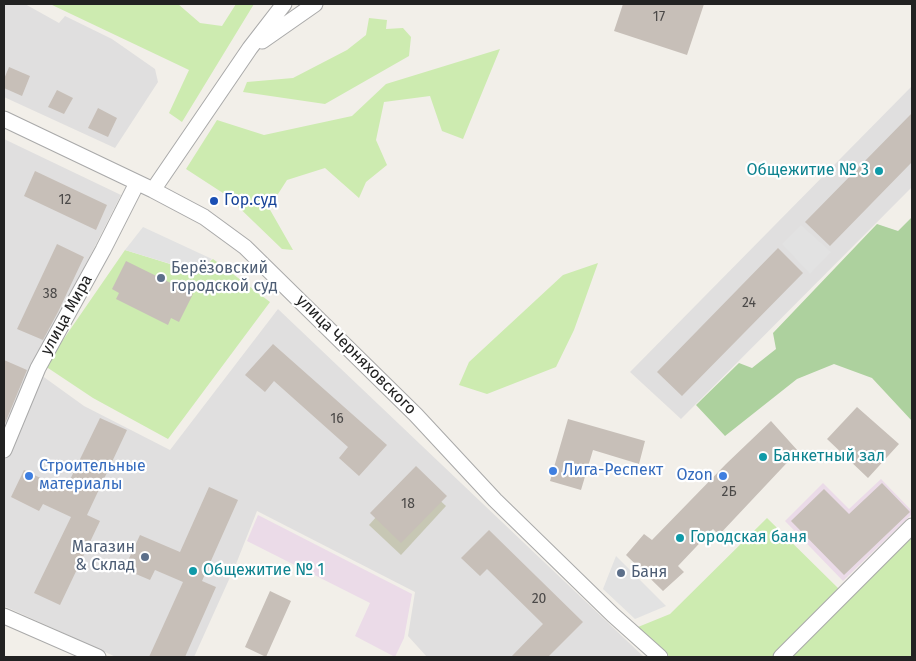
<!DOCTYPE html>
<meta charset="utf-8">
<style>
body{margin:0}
#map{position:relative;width:916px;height:661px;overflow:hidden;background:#f2efe9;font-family:"Fira Sans",sans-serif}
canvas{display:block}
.frame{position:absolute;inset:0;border:5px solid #222;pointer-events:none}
</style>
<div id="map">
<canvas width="916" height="661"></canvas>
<div class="frame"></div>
</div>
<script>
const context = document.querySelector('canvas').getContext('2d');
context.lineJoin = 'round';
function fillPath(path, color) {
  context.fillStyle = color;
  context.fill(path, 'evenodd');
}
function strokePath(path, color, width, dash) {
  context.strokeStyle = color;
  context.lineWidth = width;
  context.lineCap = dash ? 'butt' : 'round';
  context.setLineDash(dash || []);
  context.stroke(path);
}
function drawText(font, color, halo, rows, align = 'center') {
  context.font = font + ' "Fira Sans",sans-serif';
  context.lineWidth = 4.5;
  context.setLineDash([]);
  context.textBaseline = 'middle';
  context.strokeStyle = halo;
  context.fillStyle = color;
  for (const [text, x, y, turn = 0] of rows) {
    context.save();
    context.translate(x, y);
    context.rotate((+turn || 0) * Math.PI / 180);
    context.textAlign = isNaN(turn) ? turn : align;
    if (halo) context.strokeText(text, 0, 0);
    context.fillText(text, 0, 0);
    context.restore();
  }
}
fillPath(new Path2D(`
 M4,4H25L59,23L65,16L112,39L155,69L158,82L115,148L4,97Z
 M912,86V187L681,419L630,372Z
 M4,139L121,195L36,362L4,438Z
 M278,309L644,657H427L408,636L415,592L257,511L236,564L194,657H116L4,606V462L41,375L84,406L170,450Z`), '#e0dfdf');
fillPath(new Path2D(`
 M881,479L912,511V514L843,581L785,521L823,483L849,509Z
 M258,515L412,594L404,638L395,657L355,636L370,603L247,541Z`), '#ebdbe8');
fillPath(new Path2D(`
 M413,476L446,506L401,555L369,525Z`), '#c7c7b4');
fillPath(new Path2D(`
 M50,4H178L200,23L222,26L236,4H254L182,122L169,113L189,70Z
 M369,18L387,20L386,29L403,28L411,37L409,56L325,104L243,92L247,82L293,78L347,50L366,35Z
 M500,49L463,139L442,131L430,96L384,102L376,140L387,165L366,182L359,198L325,168L287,180L269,208L293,250L282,249L226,195L186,169L217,120L264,135L352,116L386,84Z
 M125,250L196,272L213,259L270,302L168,439L93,398L45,366Z
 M598,263L574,330L556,367L487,394L459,385L469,362L563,275Z
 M767,518L841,591L775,657H670L638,627L670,614Z
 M912,536V657H791Z`), '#cdebb0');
fillPath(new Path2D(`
 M912,217V421L872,378L834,364L797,379L725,436L696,405L739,363L752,368L776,349L773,333L877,224L898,231Z`), '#add19e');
fillPath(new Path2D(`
 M801,225L831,252L810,274L782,244Z
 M143,227L212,259L197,272L125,250Z
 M616,556L666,606L635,619L603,589Z`), '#e2e2e2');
fillPath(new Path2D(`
 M623,4H704L687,55L614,31Z
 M9,67L30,76L22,96L4,88V79Z
 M57,90L73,98L64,114L48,107Z
 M98,108L117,118L108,137L88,128Z
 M912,113V162L830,246L805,222Z
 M35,171L107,205L96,230L24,196Z
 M57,244L84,257L58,312L43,340L17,329Z
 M778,248L803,273L682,396L657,372Z
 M126,261L193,294L179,322L171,318L168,325L116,299L119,293L112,289Z
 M273,344L387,445L359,476L339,458L348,447L274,381L265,392L245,375Z
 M4,360L27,370L4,426Z
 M857,407L899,444L868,478L827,439Z
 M100,418L127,430L87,515L100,521L60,605L34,593L71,517L43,504L39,511L11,497L24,470L65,490Z
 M568,419L645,441L639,464L593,450L581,490L550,481Z
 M771,421L798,451L719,535L713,529L678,566L684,572L663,591L626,555L644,534L652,540L726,464Z
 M416,466L447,496L401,543L370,513Z
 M882,483L910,512L844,575L791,521L824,489L849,514Z
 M209,487L238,500L202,581L216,587L185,657H149L183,582L155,570L150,580L124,569L140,535L180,552Z
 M489,530L583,622L548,657H511L543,624L487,569L480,576L461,558Z
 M270,591L291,601L266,657L245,647Z`), '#c7bfb8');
const minor = new Path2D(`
 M262,41L315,4
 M4,119L153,190L204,217L245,247L416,415L495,500L613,615L660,657
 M153,190L250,48L284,4
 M4,450L38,368L103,250L137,183
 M4,616L98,657
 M781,657L912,526`);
strokePath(minor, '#a9a9a9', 17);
strokePath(minor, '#fff', 15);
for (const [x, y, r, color] of [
 [879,171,5,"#0f9aa8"],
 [214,201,5,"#1a4fb4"],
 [161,278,5,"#5c6f8a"],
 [763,457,5,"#0f9aa8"],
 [553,471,5,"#3f7fe0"],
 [29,476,5,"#3f7fe0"],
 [723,476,5,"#3f7fe0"],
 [680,538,5,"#0f9aa8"],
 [145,557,5,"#5c6f8a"],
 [193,571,5,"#0f9aa8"],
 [621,573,5,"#5c6f8a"]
]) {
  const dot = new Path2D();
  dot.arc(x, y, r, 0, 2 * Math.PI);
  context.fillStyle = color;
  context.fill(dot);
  strokePath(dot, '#fff', 2);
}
drawText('14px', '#4b4948', null, [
 ["17",659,17],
 ["12",65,200],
 ["38",50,294],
 ["24",749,303],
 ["16",337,419],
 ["2Б",729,492],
 ["18",408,504],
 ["20",539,599]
]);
drawText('16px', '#0d838f', '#fff', [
 ["Общежитие № 3",869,171,"right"],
 ["Банкетный зал",773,457],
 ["Городская баня",690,538],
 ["Общежитие № 1",203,571]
], 'left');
drawText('16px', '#164399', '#fff', [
 ["Гор.суд",224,201]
], 'left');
drawText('16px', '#4e5e75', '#fff', [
 ["Берёзовский",171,269],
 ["городской суд",171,287],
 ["Магазин",135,548,"right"],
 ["& Склад",135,566,"right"],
 ["Баня",631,573]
], 'left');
drawText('16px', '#222', '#fff', [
 ["улица Мира",67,315,-61],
 ["улица Черняховского",356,355,45]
]);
drawText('16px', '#366cbe', '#fff', [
 ["Строительные",39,467],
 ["материалы",39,485],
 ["Лига-Респект",563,471],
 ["Ozon",713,476,"right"]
], 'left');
</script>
